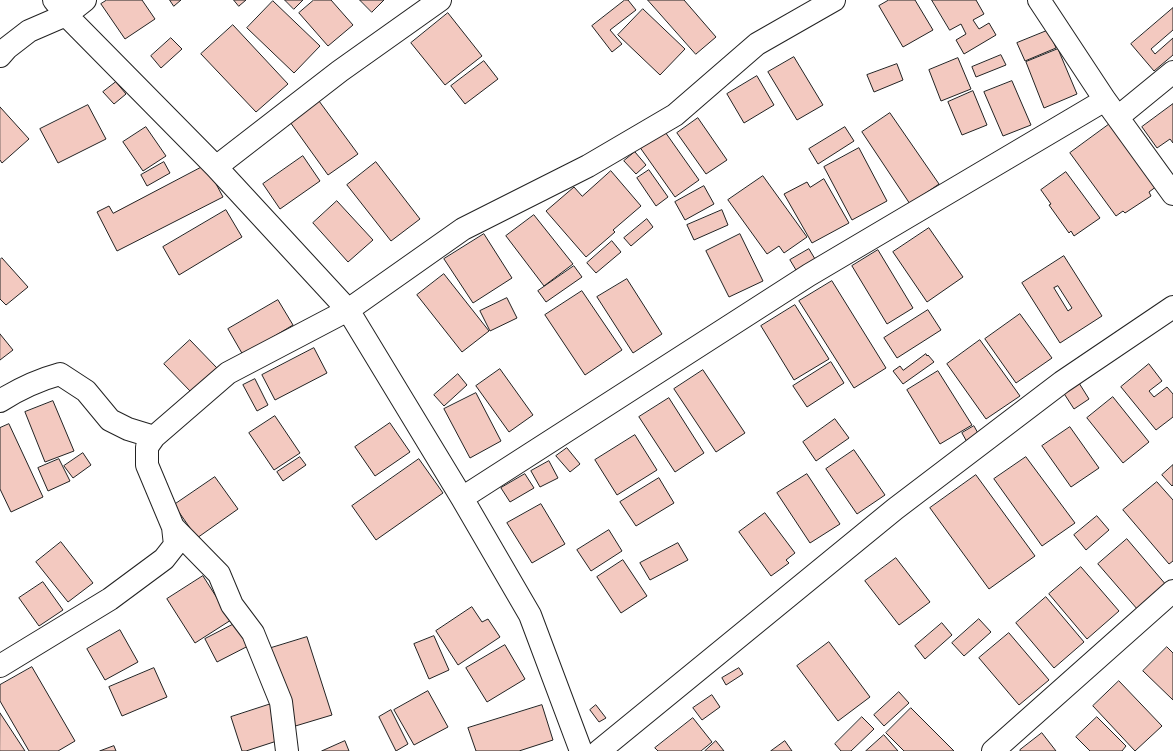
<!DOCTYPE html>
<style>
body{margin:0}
canvas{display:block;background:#fff}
</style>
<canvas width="1173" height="751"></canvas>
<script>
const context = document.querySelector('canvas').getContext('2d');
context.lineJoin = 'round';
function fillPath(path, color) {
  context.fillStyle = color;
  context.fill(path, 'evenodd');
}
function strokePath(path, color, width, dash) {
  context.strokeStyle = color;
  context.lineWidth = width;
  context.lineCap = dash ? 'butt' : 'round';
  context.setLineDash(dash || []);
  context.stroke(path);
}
const building = new Path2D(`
 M107,0H142L155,19L125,39L101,4Z
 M170,0H181L174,6Z
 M234,0H246L239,6Z
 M285,0H303L294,9Z
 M314,0H331L353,25L328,46L299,13Z
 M360,0H384L372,12Z
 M625,0H628L636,10L610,30L622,44L612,52L592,26Z
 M648,0H684L716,37L696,54Z
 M889,0H915L933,30L903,47L879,6Z
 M932,0H976L984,14L973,20L979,29L989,23L996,35L964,54L956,40L966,34L961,24L950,30Z
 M273,1L320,46L294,73L247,28Z
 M1173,8V30L1151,49L1155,54L1173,38V55L1154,71L1131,44Z
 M643,9L685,49L660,75L618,35Z
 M448,13L482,56L445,85L411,43Z
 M233,25L288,84L256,112L201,54Z
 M1049,30L1056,48L1025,61L1017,43Z
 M171,38L182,49L161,68L151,56Z
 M1058,49L1077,94L1044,108L1026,62Z
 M1001,55L1006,65L976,77L972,67Z
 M794,57L823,105L797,120L768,72Z
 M958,58L971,89L941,101L929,70Z
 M484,61L498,79L465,104L451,86Z
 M897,64L903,80L874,92L867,75Z
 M757,76L774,105L744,123L727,94Z
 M1012,81L1031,125L1003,136L984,92Z
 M116,82L126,94L114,104L103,92Z
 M973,91L987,125L962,135L948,102Z
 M319,101L358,154L328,175L290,122Z
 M1173,104V143L1170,139L1157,148L1142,127Z
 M88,105L106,139L58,163L40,129Z
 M0,107L29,139L2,163L0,160Z
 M890,113L939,184L910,204L862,132Z
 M698,118L727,160L706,174L677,133Z
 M1111,123L1157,186L1149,192L1151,196L1125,213L1123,211L1116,216L1070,153Z
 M146,127L166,156L143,171L123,142Z
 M845,127L854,141L818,164L809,149Z
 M663,129L699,180L675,197L639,146Z
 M859,148L887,201L852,220L824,167Z
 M635,152L646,165L636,174L624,161Z
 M303,156L320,181L280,209L263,184Z
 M164,162L170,173L147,186L141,175Z
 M376,162L420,219L391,241L347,185Z
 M206,165L223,197L117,251L97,212L109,206L113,213Z
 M649,170L668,197L656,206L637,178Z
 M611,171L641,206L613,230L615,232L586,257L546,211L574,187L582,196Z
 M1066,172L1100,218L1074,236L1071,231L1069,233L1049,205L1051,204L1041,190Z
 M763,176L807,237L784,253L779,246L767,254L728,200Z
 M824,179L849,223L812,243L784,194L807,182L810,187Z
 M704,186L714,204L685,220L675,202Z
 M337,201L373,240L348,262L313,223Z
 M226,210L242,237L179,275L163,247Z
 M722,210L728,225L694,240L687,225Z
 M534,215L573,264L544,286L506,236Z
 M647,219L653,227L631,246L624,238Z
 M929,228L963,277L927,302L893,252Z
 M484,234L512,278L473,303L444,259Z
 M740,234L763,281L729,297L706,251Z
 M612,241L621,252L596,273L587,263Z
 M809,249L818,264L799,275L790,260Z
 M878,250L913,308L887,324L852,266Z
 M1064,256L1102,316L1060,343L1022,283ZM1058,286L1072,308L1068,311L1054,288Z
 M2,258L28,287L6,305L0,299V260Z
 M574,266L582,277L546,302L538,291Z
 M444,274L489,331L462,352L417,295Z
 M627,279L662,334L633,353L597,297Z
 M832,281L886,368L854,388L799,301Z
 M582,291L622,350L585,375L545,315Z
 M507,298L517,318L490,331L480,311Z
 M278,300L293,325L243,355L228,329Z
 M795,305L829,359L794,380L761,326Z
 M928,310L941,330L897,358L884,338Z
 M1020,314L1052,358L1016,383L985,339Z
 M0,334L13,350L0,360Z
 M190,340L217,368L191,392L164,364Z
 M980,340L1020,396L986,419L947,364Z
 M314,348L327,373L275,400L262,375Z
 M926,354L927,356L928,355L934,362L903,384L893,371L900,366L903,370Z
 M831,362L844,383L807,407L793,386Z
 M1149,364L1162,381L1149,391L1154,397L1167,387L1173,394V417L1156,430L1121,387Z
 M500,369L533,415L509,432L476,386Z
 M703,370L745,433L716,452L674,389Z
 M938,371L972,425L940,444L907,390Z
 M458,374L467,385L444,406L434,395Z
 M255,379L268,405L257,411L243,385Z
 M1079,383L1089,399L1074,409L1063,392Z
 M476,393L501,441L470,458L444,409Z
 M1113,397L1149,442L1123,463L1087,418Z
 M669,398L704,453L675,472L639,417Z
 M53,401L74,451L45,462L25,412Z
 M275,416L300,453L274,470L249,433Z
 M835,419L849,438L816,461L803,442Z
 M390,423L410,452L375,476L355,447Z
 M9,424L43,497L11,512L0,489V428Z
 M974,426L979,435L967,442L962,433Z
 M1070,427L1099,468L1071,487L1042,446Z
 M635,435L657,470L617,495L595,460Z
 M567,448L580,464L570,472L556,456Z
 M854,450L885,495L857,514L826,469Z
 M83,453L91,465L73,478L64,466Z
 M300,457L306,465L283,481L277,472Z
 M1026,457L1075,523L1042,546L994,479Z
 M59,459L70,481L48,491L38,468Z
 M419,459L443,493L376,540L352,506Z
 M549,461L558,478L540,487L531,471Z
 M1173,465V485L1172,486L1162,475Z
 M525,474L534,488L510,502L501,488Z
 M807,474L840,524L810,543L777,493Z
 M976,475L1035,556L989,589L930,508Z
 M215,477L238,509L197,538L174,505Z
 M659,478L674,503L636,526L620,502Z
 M1157,482L1173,500V561L1169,564L1123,510Z
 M541,504L565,544L532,563L507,523Z
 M765,513L795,553L786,560L789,563L771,576L739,532Z
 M1097,516L1109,530L1086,550L1074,535Z
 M609,530L622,551L591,571L577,550Z
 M1127,539L1167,586L1138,610L1098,564Z
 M61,542L93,583L68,602L36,562Z
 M678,543L688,560L650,580L640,563Z
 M896,558L930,602L899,625L865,581Z
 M623,560L647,596L621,613L597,577Z
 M1081,567L1119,611L1087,639L1049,594Z
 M203,576L231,620L195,643L167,599Z
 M43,582L63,610L39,626L19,598Z
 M1046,597L1084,642L1054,668L1016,623Z
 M472,607L482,622L488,619L500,637L458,665L436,631Z
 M979,619L991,632L964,656L952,643Z
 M238,622L252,644L217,662L205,639Z
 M942,623L952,635L925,659L915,646Z
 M120,630L138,662L105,680L87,649Z
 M1009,633L1049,680L1019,705L979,658Z
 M434,636L449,670L429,679L414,644Z
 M307,637L332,715L292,727L268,649Z
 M829,642L870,697L838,721L797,666Z
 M505,645L525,679L487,702L466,668Z
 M1167,647L1173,653V700L1143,671Z
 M32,667L75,741L58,751H29L0,701V685Z
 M154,668L167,697L122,716L109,687Z
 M739,668L743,674L726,685L722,678Z
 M1119,681L1162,726L1135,751L1093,706Z
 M428,691L448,727L414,745L394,710Z
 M899,692L909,703L884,726L874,715Z
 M712,695L720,707L702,720L693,708Z
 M271,704L283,739L246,751H242L231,717Z
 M542,705L553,740L519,751H476L468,728Z
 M596,705L606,718L599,722L590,710Z
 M911,708L954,751H904L886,733Z
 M391,710L408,744L396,751L379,717Z
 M0,713L25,751H0Z
 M862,717L874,729L851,751H841L835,744Z
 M1097,717L1126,746L1122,751H1090L1076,737Z
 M693,718L712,742L701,751H658L655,748Z
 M1042,733L1056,751H1020V750Z
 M884,735L898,751H866Z
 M345,741L349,751H322Z
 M716,741L724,751H705Z
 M785,741L792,751H771Z
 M114,746L116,751H100Z`);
fillPath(building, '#f3c9c0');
strokePath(building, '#222', 1);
const minor = new Path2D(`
 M54,0L66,15L216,167L348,310L462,498L530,615L581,751
 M1039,0L1105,100L1173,194
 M0,56L7,48L29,31L66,15L85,0
 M1118,117L1173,72
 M216,167L340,71L440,0
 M0,401C19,389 38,380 60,374L86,391L110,420L128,429L154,437
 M462,498L809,275L1105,100
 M173,527L219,574L232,605L253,633L281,702L287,751
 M0,666L110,599L164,559L175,545L173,527L147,465V447L154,437L228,373L348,310L463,229L588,166L675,115L757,44L834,0
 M599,751L895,509L1062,382L1173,307
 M993,751L1173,591`);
strokePath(minor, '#222', 24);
strokePath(minor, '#fff', 22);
</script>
